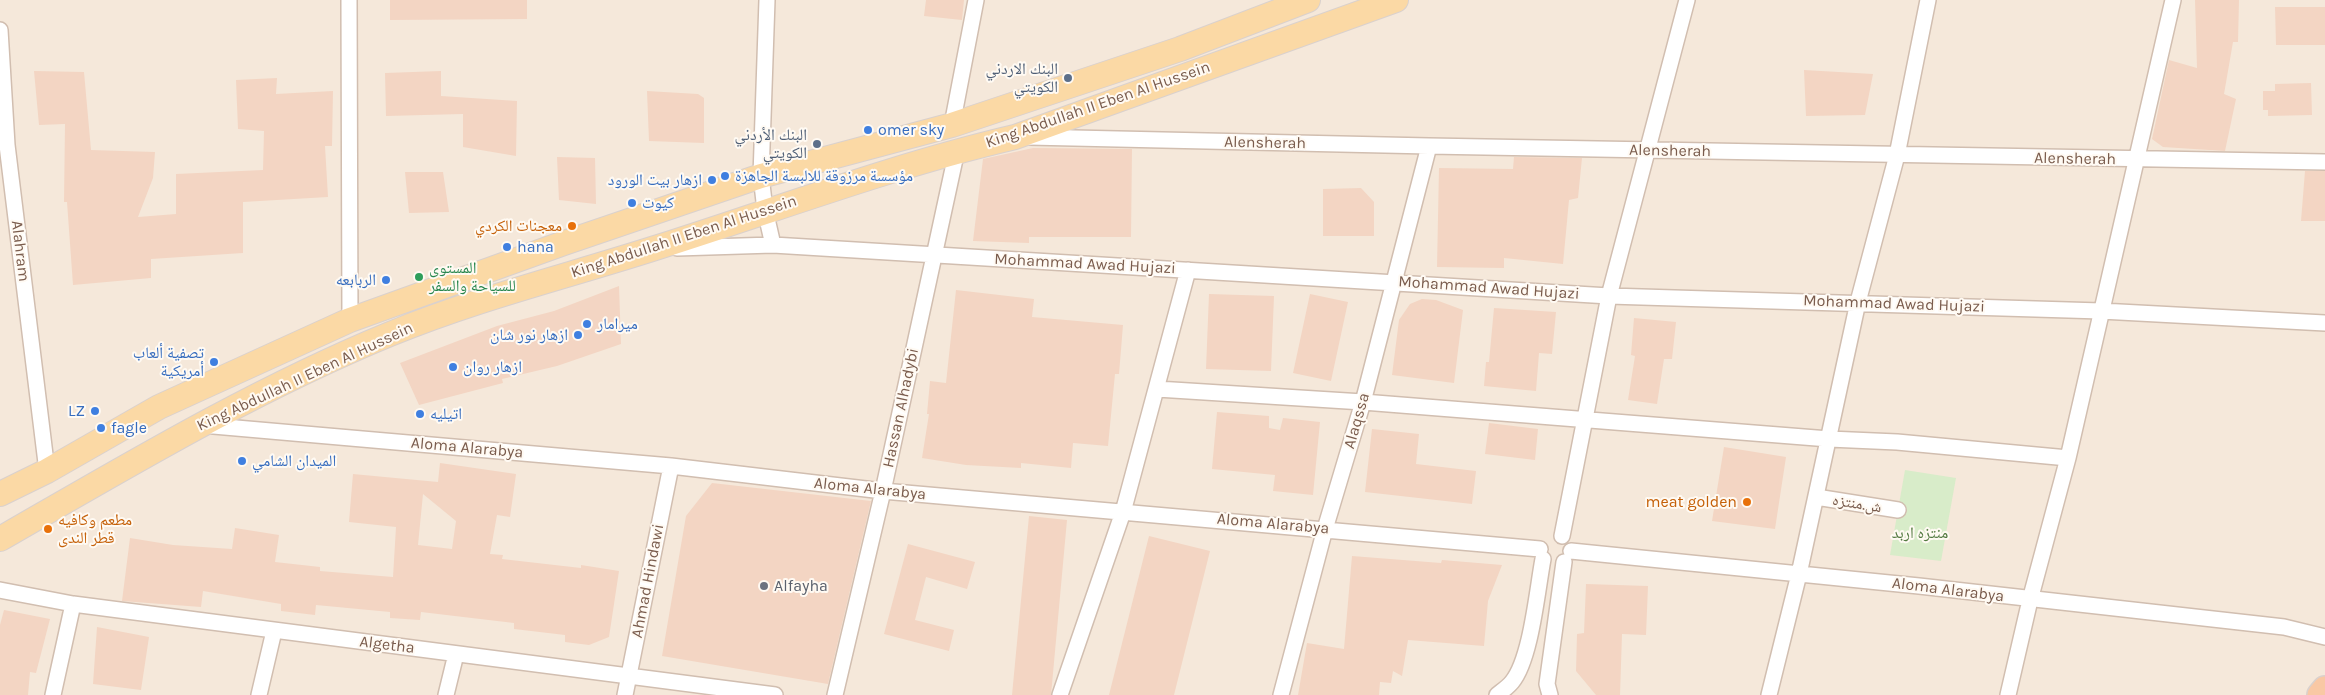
<!DOCTYPE html>
<meta charset="utf-8">
<style>
body{margin:0}
canvas{display:block;background:#fdf6ec}
</style>
<canvas width="2325" height="695"></canvas>
<script>
const context = document.querySelector('canvas').getContext('2d');
context.lineJoin = 'round';
function fillPath(path, color) {
  context.fillStyle = color;
  context.fill(path, 'evenodd');
}
function strokePath(path, color, width, dash) {
  context.strokeStyle = color;
  context.lineWidth = width;
  context.lineCap = dash ? 'butt' : 'round';
  context.setLineDash(dash || []);
  context.stroke(path);
}
function drawText(font, color, halo, rows, align = 'center') {
  context.font = font + ' Karla,"Noto Naskh Arabic",sans-serif';
  context.lineWidth = 4;
  context.setLineDash([]);
  context.textBaseline = 'middle';
  context.strokeStyle = halo;
  context.fillStyle = color;
  for (const [text, x, y, turn = 0] of rows) {
    context.save();
    context.translate(x, y);
    context.rotate((+turn || 0) * Math.PI / 180);
    context.textAlign = isNaN(turn) ? turn : align;
    if (halo) context.strokeText(text, 0, 0);
    context.fillText(text, 0, 0);
    context.restore();
  }
}
fillPath(new Path2D(`
 M0,0H2325V695H0Z`), '#f5e8da');
fillPath(new Path2D(`
 M1905,470L1956,478L1941,561L1890,555Z`), '#d8ecc9');
fillPath(new Path2D(`
 M390,0H527V19L390,20Z
 M926,0H964L962,20L924,16Z
 M2195,0H2239L2238,42H2233L2224,94L2236,99L2225,151L2163,147L2152,139L2169,60L2197,68Z
 M2275,7H2325V45H2276Z
 M1804,70L1873,74L1865,115L1806,116Z
 M34,71L84,72L91,150L155,152L153,178L138,217L176,214V174L263,170L264,131L238,129L236,80L277,78L276,94L333,91L332,146H325L328,197L243,202V253L151,259V278L73,285L67,202H64L65,124L39,125Z
 M441,71V96L517,101L516,156L463,147V114L386,116L385,73Z
 M2311,83L2312,115L2268,116V110H2263V91H2275V84Z
 M647,91L698,94L704,98V143L649,141Z
 M1033,148L1132,149L1131,237H1029V243L973,241L983,159Z
 M557,157L595,158L596,204L559,200Z
 M1514,157L1582,158L1578,198L1569,200L1563,264L1504,258V268L1437,267L1439,168L1513,169Z
 M2305,171H2325V221H2301Z
 M405,172H443L449,212L409,213Z
 M1361,188L1374,202V236H1323V189Z
 M619,286L621,344L557,366L502,379L503,383L419,405L400,363L497,326L554,311Z
 M956,290L1034,299L1032,317L1123,325L1119,374H1115L1108,446L1073,443L1071,468L1021,463V468L966,465L922,458L929,414H927L930,381L946,383Z
 M1209,294L1274,296L1271,371L1206,369Z
 M1310,294L1348,302L1331,381L1293,373Z
 M1422,299L1436,300L1463,310L1454,383L1392,375L1399,320L1410,304Z
 M1494,308L1556,312L1552,354L1539,353L1536,391L1484,386L1486,362H1489Z
 M1634,318L1676,322L1672,359H1664L1657,404L1628,400L1635,356L1631,355Z
 M1217,412L1269,416V428L1280,430L1283,418L1320,422L1313,495L1273,491L1275,475L1212,469Z
 M1489,423L1538,429L1535,460L1485,454Z
 M1372,429L1419,434L1416,464L1476,471L1472,504L1365,492Z
 M1724,447L1786,457L1775,529L1712,521Z
 M440,463L516,474L510,517L497,515L490,554L503,555L502,559L581,568V565L619,571L609,637L589,645L565,642V635L514,629V623L421,612L420,620L390,618V612L316,605L315,615L281,611V604L203,591L201,607L122,601L130,538L173,545L232,549L235,528L279,535L275,562L320,567V571L393,577L396,527L349,522L353,474L438,482ZM423,494L456,521L452,549L418,545Z
 M712,483L871,501L828,684L662,656L686,516Z
 M1029,516L1067,520L1051,695H1012Z
 M1149,536L1210,551L1174,695H1109Z
 M908,544L975,562L967,589L926,577L915,620L954,630L949,651L884,634Z
 M1352,556L1441,563L1442,560L1502,565L1488,601L1484,646L1408,640L1402,676L1393,671L1391,683L1380,682L1379,695H1298L1307,643L1344,649Z
 M1586,584L1648,586L1646,635L1622,634L1620,695H1596L1576,671L1577,634L1584,633Z
 M4,610L50,619L36,673L30,672L28,695H0V625Z
 M97,627L149,637L141,690L93,684Z`), '#f3d5c3');
const minor = new Path2D(`
 M349,0L350,320
 M767,0L761,176L765,210L773,245
 M0,30L7,145L47,471
 M952,125L976,0
 M1029,137L1429,146L2325,162
 M677,248L773,245L1609,296L2101,311L2325,323
 M1157,389L1363,402L1829,439L1897,442L2068,458
 M202,425L671,466L883,491L1540,549
 M1816,497L1898,510
 M1562,536L1609,296L1687,0
 M1571,551L1919,586L2284,627L2325,637
 M0,590L73,604L775,695
 M53,695L73,604
 M259,695L274,631
 M446,695L456,654
 M625,695L671,466
 M835,695L883,491L957,150
 M1060,695L1123,512L1188,270
 M1281,695L1325,529L1363,402L1429,146
 M1497,695C1502,691 1508,687 1512,682C1531,659 1537,591 1543,559
 M1550,695L1547,684L1564,562
 M1769,695L1799,574L1858,302L1897,155L1928,0
 M2008,695L2030,600L2068,458L2173,0`);
const primary = new Path2D(`
 M0,494L47,471L159,407L350,320L564,243L761,176L952,125L1180,49L1308,0
 M0,539C127,466 254,390 390,334C475,299 564,277 652,249C773,211 891,166 1015,137L1396,0`);
const trunk = new Path2D(`
 M2320,695L2325,689`);
strokePath(minor, '#d1beb0', 18);
strokePath(primary, '#dad1cd', 26);
strokePath(trunk, '#dad1cd', 28);
strokePath(minor, '#fff', 15);
strokePath(primary, '#fbd9a5', 24);
strokePath(trunk, '#f9c8a4', 25);
for (const [x, y, r, color] of [
 [1068,78,5,"#5c6f8a"],
 [868,130,5,"#3f7fe0"],
 [817,144,5,"#5c6f8a"],
 [725,176,5,"#3f7fe0"],
 [712,180,5,"#3f7fe0"],
 [632,203,5,"#3f7fe0"],
 [572,226,5,"#e8710a"],
 [507,247,5,"#3f7fe0"],
 [419,277,5,"#2e9e5b"],
 [386,280,5,"#3f7fe0"],
 [587,324,5,"#3f7fe0"],
 [578,335,5,"#3f7fe0"],
 [214,362,5,"#3f7fe0"],
 [453,367,5,"#3f7fe0"],
 [95,411,5,"#3f7fe0"],
 [420,414,5,"#3f7fe0"],
 [101,428,5,"#3f7fe0"],
 [242,461,5,"#3f7fe0"],
 [1747,502,5,"#e8710a"],
 [48,529,5,"#e8710a"],
 [764,586,5,"#6b7280"]
]) {
  const dot = new Path2D();
  dot.arc(x, y, r, 0, 2 * Math.PI);
  context.fillStyle = color;
  context.fill(dot);
  strokePath(dot, '#fffaf3', 2);
}
drawText('16px', '#4e5e75', '#fffaf3', [
 ["البنك الاردني",1058,69],
 ["الكويتي",1058,87],
 ["البنك الأردني",807,135],
 ["الكويتي",807,153]
], 'right');
drawText('16px', '#7a5c4d', '#fffaf3', [
 ["King Abdullah II Eben Al Hussein",1098,105,-19],
 ["Alensherah",1265,143,1],
 ["Alensherah",1670,151,1],
 ["Alensherah",2075,159,1],
 ["King Abdullah II Eben Al Hussein",684,237,-18],
 ["Alahram",20,251,83],
 ["Mohammad Awad Hujazi",1085,264,3],
 ["Mohammad Awad Hujazi",1489,288,4],
 ["Mohammad Awad Hujazi",1894,304,2],
 ["King Abdullah II Eben Al Hussein",305,377,-25],
 ["Hassan Alhadybi",901,408,-78],
 ["Alaqssa",1357,421,-74],
 ["Aloma Alarabya",467,448,5],
 ["Aloma Alarabya",870,489,6],
 ["ش.منتزه",1857,504,9],
 ["Aloma Alarabya",1273,524,5],
 ["Ahmad Hindawi",648,581,-79],
 ["Aloma Alarabya",1948,590,7],
 ["Algetha",387,645,7]
]);
drawText('16px', '#366cbe', '#fffaf3', [
 ["omer sky",878,130],
 ["مؤسسة مرزوقة للالبسة الجاهزة",735,176],
 ["ازهار بيت الورود",702,180,"right"],
 ["كيوت",642,203],
 ["hana",517,247],
 ["الربابعه",376,280,"right"],
 ["ميرامار",597,324],
 ["ازهار نور شان",568,335,"right"],
 ["تصفية ألعاب",204,353,"right"],
 ["أمريكية",204,371,"right"],
 ["ازهار روان",463,367],
 ["LZ",85,411,"right"],
 ["اتيليه",430,414],
 ["fagle",111,428],
 ["الميدان الشامي",252,461]
], 'left');
drawText('16px', '#c56008', '#fffaf3', [
 ["معجنات الكردي",562,226],
 ["meat golden",1737,502],
 ["مطعم وكافيه",58,520,"left"],
 ["قطر الندى",58,538,"left"]
], 'right');
drawText('16px', '#27864d', '#fffaf3', [
 ["المستوى",429,268],
 ["للسياحة والسفر",429,286]
], 'left');
drawText('16px', '#537a41', '#fffaf3', [
 ["منتزه اربد",1920,533]
]);
drawText('16px', '#5b616d', '#fffaf3', [
 ["Alfayha",774,586]
], 'left');
</script>
